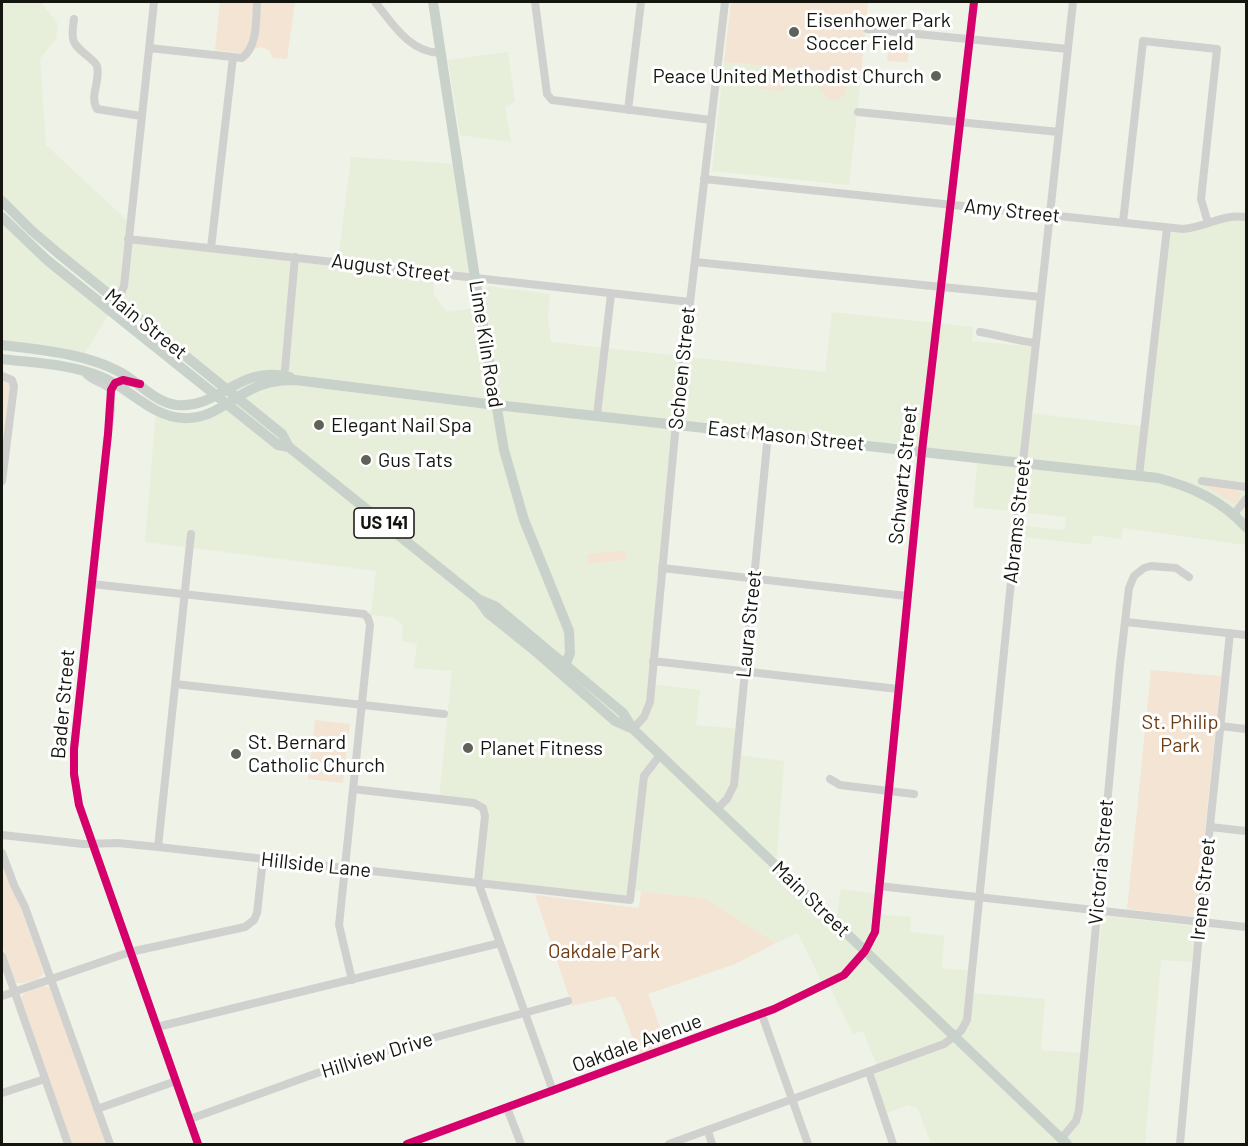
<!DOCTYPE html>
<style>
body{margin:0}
#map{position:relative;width:1248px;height:1146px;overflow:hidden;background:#eef2e7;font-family:Barlow,sans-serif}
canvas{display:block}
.frame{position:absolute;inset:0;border:3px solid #13150e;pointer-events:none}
</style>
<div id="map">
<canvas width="1248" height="1146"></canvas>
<div class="frame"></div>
</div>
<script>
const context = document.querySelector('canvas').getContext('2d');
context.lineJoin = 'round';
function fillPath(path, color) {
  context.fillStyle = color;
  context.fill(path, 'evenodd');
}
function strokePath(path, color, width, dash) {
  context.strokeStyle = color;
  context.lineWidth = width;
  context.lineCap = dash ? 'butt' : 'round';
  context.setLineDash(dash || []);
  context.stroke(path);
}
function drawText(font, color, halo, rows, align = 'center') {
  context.font = font + ' Barlow,sans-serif';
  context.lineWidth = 6;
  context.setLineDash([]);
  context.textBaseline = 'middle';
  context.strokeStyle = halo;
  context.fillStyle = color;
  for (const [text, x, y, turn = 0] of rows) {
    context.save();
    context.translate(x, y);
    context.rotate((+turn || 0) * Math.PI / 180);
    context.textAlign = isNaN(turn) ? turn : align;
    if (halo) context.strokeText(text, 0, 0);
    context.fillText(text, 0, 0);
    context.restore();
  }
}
fillPath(new Path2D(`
 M2,2H43V5L58,24L56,38L40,59L46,145L130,223L128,239L338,262L351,157L458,164L475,278L434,274V295L447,312L485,307L484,292L488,286L550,294L548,318L551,342L825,372L832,312L973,327L972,341L1036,347L1029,413L1141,426L1167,228L1246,217V545L1123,528L1121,539L1093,535L1091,545L1016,536L1017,525L1065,530L1066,517L973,507L978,458L676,423L652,684L700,690L696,725L739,729L737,755L784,761L777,855L772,861L836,921L841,889L878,894L876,914L911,917L910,932L944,936L942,968L973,971L971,993L1045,999L1041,1050L1084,1053L1083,1110L1102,917L1106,916L1192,926L1194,928L1196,932L1193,962L1161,960L1145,1144H931L918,1109L909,1105L883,1114L869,1072L878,1068L863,1031L853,1034L828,983L823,985L798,933L776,943L706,899L632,890L630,900L478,882L483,808L439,799L452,671L414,668L417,644L402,641L403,626L394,618L374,615L368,618L371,612L376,571L145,542L156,410L191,418L237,397L2,201Z
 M508,52L515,102L505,106L511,142L460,135L448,60Z
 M724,62L861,75L849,185L712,171Z
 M2,217L111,310L82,358L2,345Z`), '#e7efdb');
fillPath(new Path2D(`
 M220,2H295L287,59L273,58L269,50L261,47L241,53L215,50Z
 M731,2H868L861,75L839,73L847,79L846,94L835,101L828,99L812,79L823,71L724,62Z
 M889,41L909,43L908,62L887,61Z
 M764,74L785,76L784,91L761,89Z
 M2,379L11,384L2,457Z
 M1204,485L1238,489L1241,497L1238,502L1233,503Z
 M625,550L626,560L588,564L587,554Z
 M1151,670L1221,676L1196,917L1127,909Z
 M315,720L350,724L343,783L308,779Z
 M2,862L19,902L44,973C40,980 25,984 17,983L14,980L2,945Z
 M641,891L706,899L776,943L735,964L648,994L667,1046L639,1055L620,1004L614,996L572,1006L535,895L639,908Z
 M44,986L50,988L106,1144H72L21,998L24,993Z`), '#f4e4d3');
strokePath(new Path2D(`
 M375,2C393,24 409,52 440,53
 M535,2L547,94L552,100L711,120
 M74,19C70,43 73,44 91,59C93,61 96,63 97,66C101,80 89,96 97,109L141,116
 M867,29L1068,49
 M149,48L242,58C258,46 256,19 257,2
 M628,110L641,2
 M858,112L1059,132
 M704,179L1183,229C1208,227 1220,214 1246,217
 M1123,222L1143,41L1217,49L1201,199L1208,223
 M128,239L690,302
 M211,248L233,57
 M695,262L1041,297
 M111,310L118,301L124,286L154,2
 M980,332C999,335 1016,341 1036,343
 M86,374C93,382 104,382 111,390
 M2,376L12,380L14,386L2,481
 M284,380L295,257
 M132,383C108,377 111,392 111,409C110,418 109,426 108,434L74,749V774L79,805L198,1144
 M597,415L611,294
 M1139,476L1167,228
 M1202,481L1246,487
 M1234,514L1246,499
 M662,568L907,596
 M92,584L364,614L368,618L370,625L339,925L352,980
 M1126,622L1246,635
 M653,661L898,689
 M175,684L444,714
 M1220,726L1246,729
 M633,729L644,717L650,702L676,423L725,2
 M830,779L840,785L914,794
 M353,789L474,803L483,808L485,816L478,882L553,1091
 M717,809L727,799L734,785L768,434
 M1210,827L1246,831
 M2,835L83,844L118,843L158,847L630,900L644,776L660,755
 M158,847L191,534
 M2,853L14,885L25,907L110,1144
 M879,886L1246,927
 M2,956L68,1144
 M2,996L130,952L245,927L254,920L257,913L263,859
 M762,1015L808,1144
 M157,1027L500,943
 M869,1072L893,1144
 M2,1093L45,1079
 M507,1108L521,1144
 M97,1109L176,1081
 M190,1119L356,1059L568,1001
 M708,1131L712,1144
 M1061,1139L1076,1121L1079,1110L1120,664L1129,588L1134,576L1144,568L1151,566L1176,568L1189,577
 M407,1144L774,1009L844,975L865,951L875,932L922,451L974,2
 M669,1144L944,1044L961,1031L967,1020L1023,462L1073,2
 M1180,1144L1200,922L1230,633`), '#d0d1ce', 8);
strokePath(new Path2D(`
 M433,2L475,278L504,450L524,520L569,631L570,653L564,669
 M2,201L32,231L59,254L282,434L289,447L478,599L488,613L534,650L615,721L633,729
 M2,217L47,260L278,445L289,447
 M2,345C40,350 83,353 118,371C137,380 155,403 177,405C220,409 238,364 290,377
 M2,359C34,363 71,364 102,377C129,388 152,417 183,418C210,420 228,401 250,390C264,382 279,380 295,380L496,405L1158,478C1192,487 1221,500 1246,527
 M478,599L495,606L623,713L633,729L1067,1144`), '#c8d2cb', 10);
strokePath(new Path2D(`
 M140,384L123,380L115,383L111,390L108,434L74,749V774L79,805L198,1144
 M407,1144L774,1009L844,975L865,951L875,932L922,451L974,2`), '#d6006c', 8);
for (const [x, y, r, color] of [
 [794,32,6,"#60625a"],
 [936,76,6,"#60625a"],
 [319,425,6,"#60625a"],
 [366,460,6,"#60625a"],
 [468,748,6,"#60625a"],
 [236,754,6,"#60625a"]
]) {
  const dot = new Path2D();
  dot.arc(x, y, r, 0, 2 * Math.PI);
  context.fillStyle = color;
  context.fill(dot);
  strokePath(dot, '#fff', 2);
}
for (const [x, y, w] of [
 [384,523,60]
]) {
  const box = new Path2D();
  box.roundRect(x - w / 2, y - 15, w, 30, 4.5);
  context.fillStyle = '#fff';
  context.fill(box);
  strokePath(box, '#13150e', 1.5);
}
drawText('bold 18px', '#13150e', null, [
 ["US 141",384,523]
]);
drawText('20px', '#13150e', '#fff', [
 ["Eisenhower Park",806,20],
 ["Soccer Field",806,43],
 ["Peace United Methodist Church",924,76,"right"],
 ["Elegant Nail Spa",331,425],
 ["Gus Tats",378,460],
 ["St. Bernard",248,742],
 ["Catholic Church",248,765],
 ["Planet Fitness",480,748]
], 'left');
drawText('20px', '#13150e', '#fff', [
 ["Amy Street",1012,211,6],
 ["August Street",391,268,7],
 ["Main Street",146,324,39],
 ["Lime Kiln Road",486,344,81],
 ["Schoen Street",682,368,-84],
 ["East Mason Street",786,436,6],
 ["Schwartz Street",903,475,-84],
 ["Abrams Street",1017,521,-84],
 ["Laura Street",749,624,-84],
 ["Bader Street",63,704,-85],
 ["Victoria Street",1101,862,-85],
 ["Hillside Lane",316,865,6],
 ["Irene Street",1203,889,-84],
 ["Main Street",811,899,44],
 ["Oakdale Avenue",637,1043,-20],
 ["Hillview Drive",377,1055,-17]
]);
drawText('20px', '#6d3c12', '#fff', [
 ["St. Philip",1180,722],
 ["Park",1180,745],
 ["Oakdale Park",604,951]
]);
</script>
